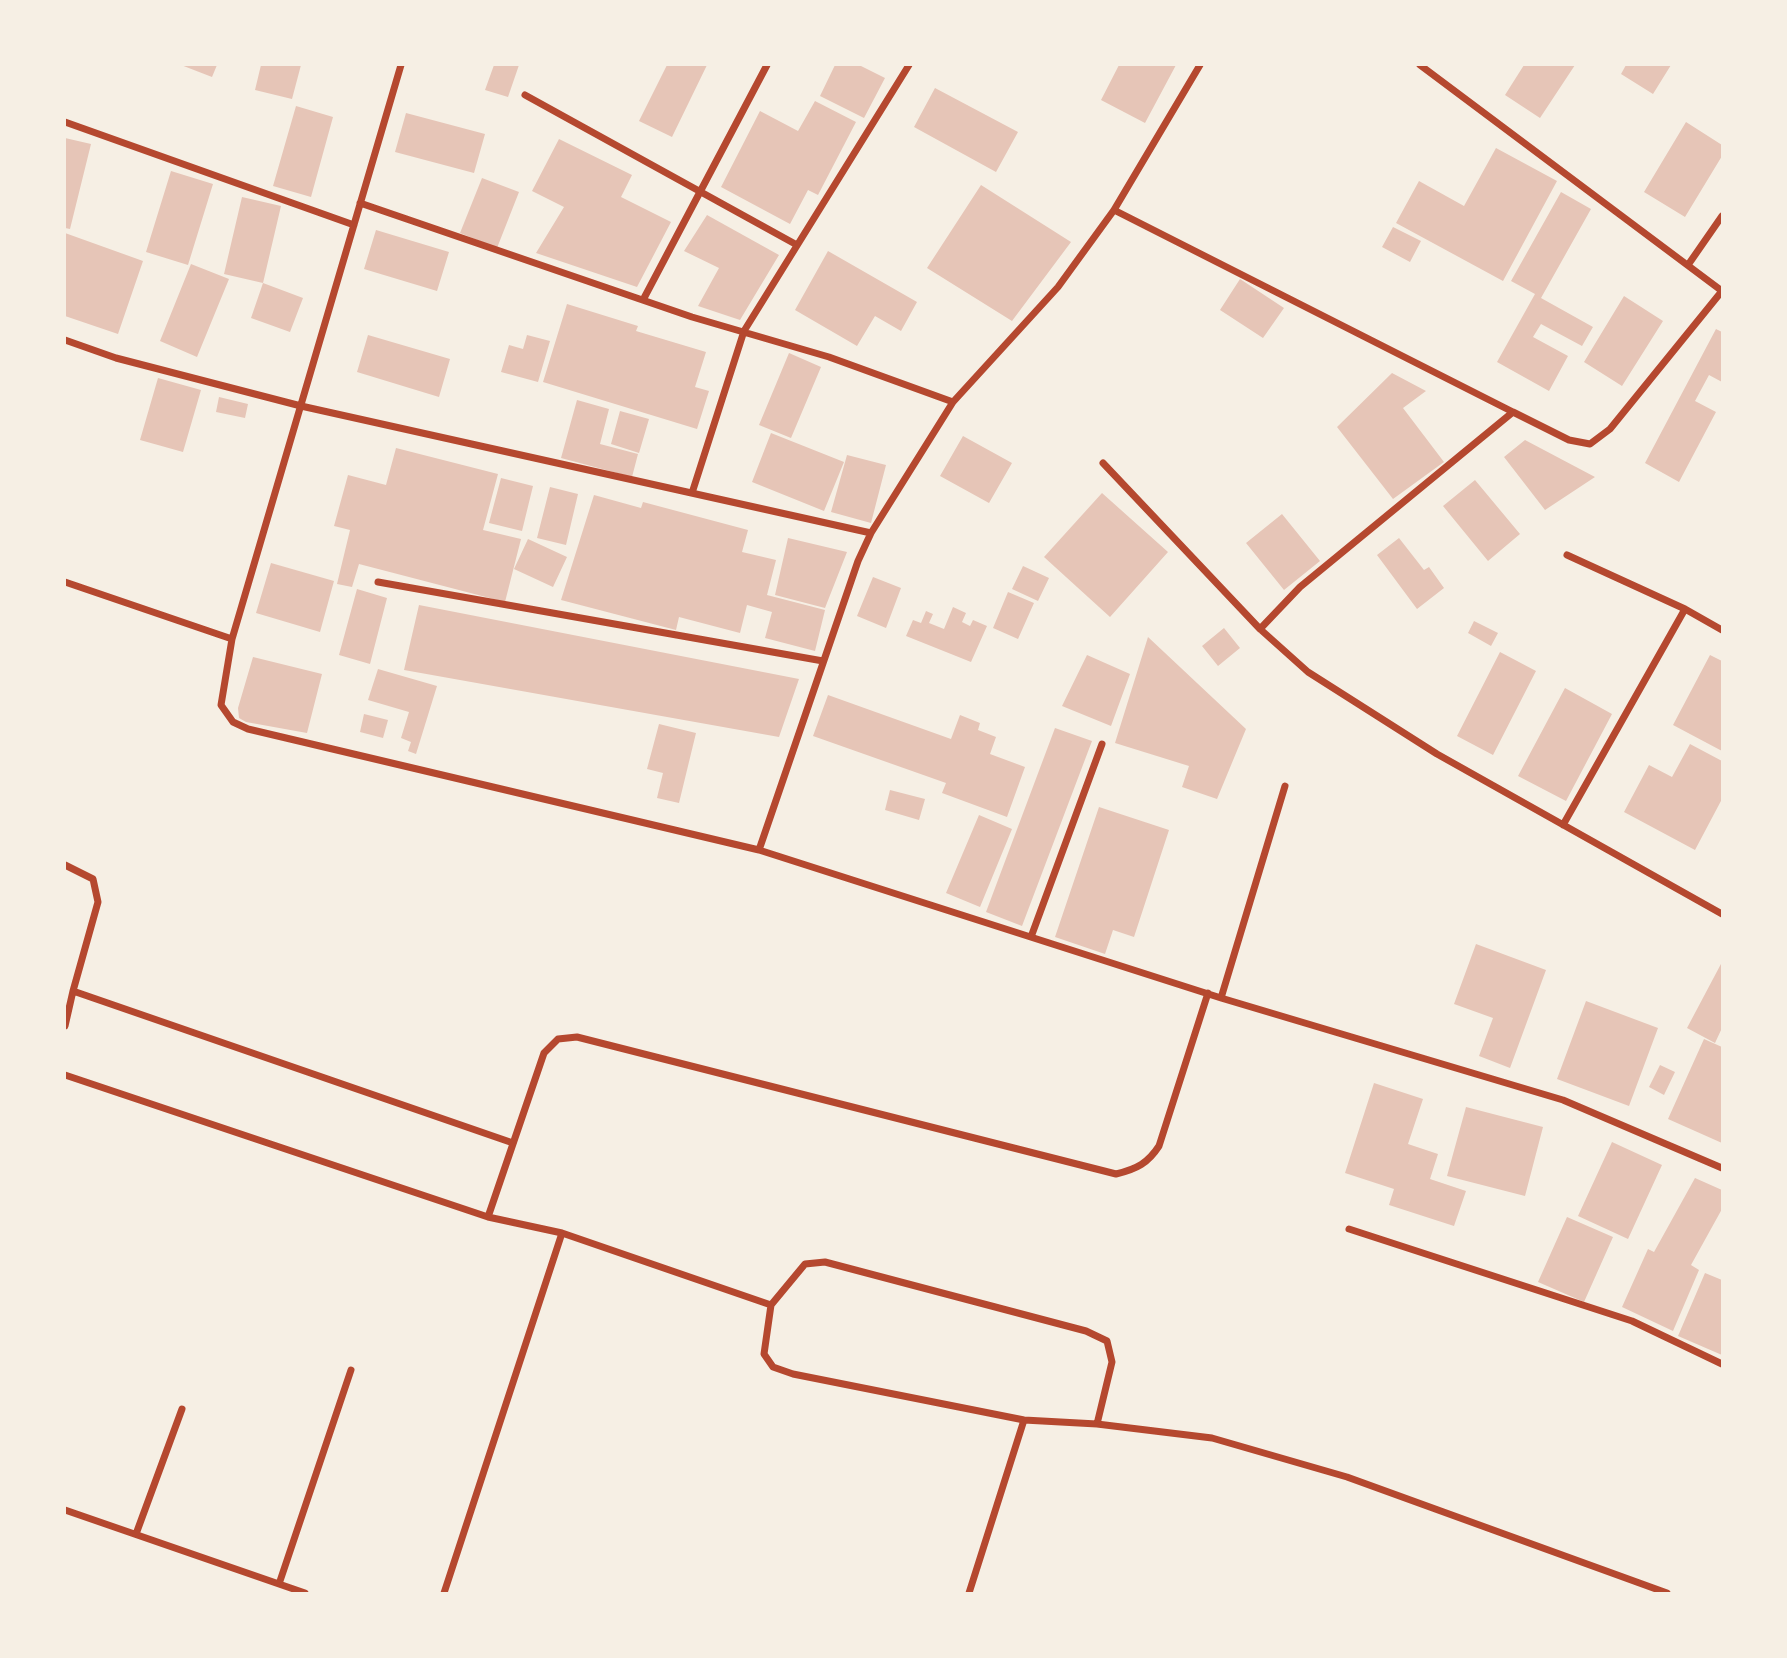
<!DOCTYPE html>
<style>
body{margin:0}
#map{position:relative;width:1787px;height:1658px;overflow:hidden;background:#f6efe4;font-family:Lora,serif}
canvas{display:block}
.frame{position:absolute;inset:0;border:66px solid #f6efe4;pointer-events:none}
</style>
<div id="map">
<canvas width="1787" height="1658"></canvas>
<div class="frame"></div>
</div>
<script>
const context = document.querySelector('canvas').getContext('2d');
context.lineJoin = 'round';
function fillPath(path, color) {
  context.fillStyle = color;
  context.fill(path, 'evenodd');
}
function strokePath(path, color, width, dash) {
  context.strokeStyle = color;
  context.lineWidth = width;
  context.lineCap = dash ? 'butt' : 'round';
  context.setLineDash(dash || []);
  context.stroke(path);
}
fillPath(new Path2D(`
 M181,65H217L212,77Z
 M261,65H301L292,99L255,90Z
 M494,65H519L508,97L485,90Z
 M667,65H707L672,137L639,121Z
 M835,65H859L885,78L864,118L820,96Z
 M1119,65H1176L1145,123L1101,100Z
 M1524,65H1575L1540,118L1505,95Z
 M1626,65H1671L1653,94L1621,74Z
 M935,88L1018,132L996,172L914,127Z
 M815,101L856,122L818,195L808,190L790,224L721,187L760,111L798,131Z
 M296,106L333,117L311,197L273,186Z
 M406,113L485,134L474,173L395,152Z
 M1686,122L1722,145V156L1685,217L1644,192Z
 M65,138L91,144L70,229L65,228Z
 M559,139L632,175L621,197L671,222L637,287L536,253L564,207L532,191Z
 M1496,148L1557,181L1503,281L1396,223L1419,181L1464,206Z
 M171,171L213,184L188,265L146,252Z
 M482,178L519,192L497,248L460,233Z
 M981,185L1071,242L1012,321L927,268Z
 M1561,192L1591,209L1541,298L1593,327L1582,346L1541,324L1533,337L1568,356L1549,391L1497,362L1535,294L1511,281Z
 M242,197L281,206L263,283L224,274Z
 M707,215L779,255L740,320L698,306L719,268L684,251Z
 M1393,227L1421,241L1410,262L1382,247Z
 M376,230L449,252L437,291L364,269Z
 M65,233L143,261L118,334L65,316Z
 M828,251L917,302L901,331L875,316L857,346L795,310Z
 M191,264L229,279L197,357L160,341Z
 M1240,279L1284,308L1263,338L1220,310Z
 M263,283L303,298L290,332L251,318Z
 M1624,296L1663,321L1622,386L1584,362Z
 M567,304L638,326L636,331L706,352L695,387L709,391L697,429L543,382Z
 M1716,329L1722,332V382L1709,375L1695,401L1716,412L1679,482L1645,463Z
 M368,335L450,359L439,397L357,372Z
 M527,335L550,341L538,382L501,372L509,345L523,349Z
 M789,353L821,367L791,438L759,425Z
 M1392,373L1426,391L1403,408L1444,462L1393,499L1337,427Z
 M158,378L201,390L183,452L140,440Z
 M219,397L248,404L245,418L216,412Z
 M577,400L609,409L600,444L638,454L632,477L561,458Z
 M620,411L649,419L639,453L611,444Z
 M771,433L844,462L824,511L752,482Z
 M963,436L1012,463L989,503L940,476Z
 M1525,440L1595,477L1545,510L1504,457Z
 M396,448L498,474L483,530L521,539L505,602L359,564L352,587L337,584L350,530L334,526L348,475L386,485Z
 M847,455L886,465L871,523L831,512Z
 M501,478L533,486L522,531L489,523Z
 M1475,480L1520,534L1488,561L1443,506Z
 M550,487L578,494L566,545L537,538Z
 M1102,493L1168,552L1110,617L1044,557Z
 M594,495L641,508L643,502L748,530L742,552L776,560L767,595L825,610L815,651L765,638L772,612L747,605L740,633L679,617L676,630L561,600Z
 M1282,514L1320,561L1284,590L1246,543Z
 M788,538L847,552L825,608L775,595Z
 M1399,538L1424,570L1429,567L1444,588L1417,609L1377,555Z
 M528,539L567,557L553,587L514,569Z
 M271,563L334,581L320,632L256,613Z
 M1023,566L1049,578L1038,601L1012,589Z
 M873,577L901,588L886,628L857,616Z
 M357,589L387,598L370,664L339,655Z
 M1008,592L1034,603L1018,639L993,628Z
 M419,605L799,679L779,737L404,670Z
 M953,607L966,613L962,622L970,626L973,620L987,626L971,662L906,636L913,620L921,623L926,611L933,614L929,623L944,629Z
 M1474,621L1498,633L1491,646L1468,633Z
 M1224,628L1240,648L1218,666L1202,646Z
 M1148,637L1246,729L1217,799L1182,787L1189,766L1115,743Z
 M1500,652L1536,671L1493,755L1457,736Z
 M1087,655L1130,674L1111,726L1062,706Z
 M1710,655L1722,661V751L1673,725Z
 M253,657L322,674L307,733L246,722L239,718L238,708Z
 M378,669L437,686L416,754L408,751L411,742L401,738L409,712L368,700Z
 M1565,688L1612,714L1566,801L1518,776Z
 M828,695L951,739L960,715L980,723L978,730L996,737L990,754L1025,767L1007,817L942,793L946,783L813,736Z
 M364,714L388,720L383,738L360,732Z
 M659,724L696,733L679,803L657,798L663,773L647,769Z
 M1055,728L1092,741L1022,926L986,912Z
 M1690,744L1722,761V799L1695,850L1624,812L1649,765L1672,777Z
 M890,790L925,799L919,820L885,810Z
 M1099,807L1169,830L1134,937L1113,930L1105,954L1055,937Z
 M979,815L1012,829L980,907L946,893Z
 M1476,944L1546,970L1510,1068L1479,1056L1493,1018L1454,1004Z
 M1722,962V1028L1715,1043L1687,1028Z
 M1586,1001L1658,1028L1629,1106L1557,1079Z
 M1704,1039L1722,1047V1143L1668,1119Z
 M1660,1065L1675,1072L1664,1095L1649,1087Z
 M1374,1083L1423,1099L1408,1144L1438,1154L1430,1179L1466,1191L1454,1226L1389,1205L1394,1189L1345,1173Z
 M1466,1107L1543,1127L1525,1196L1447,1176Z
 M1612,1142L1662,1165L1628,1239L1578,1216Z
 M1695,1178L1722,1190V1209L1691,1265L1699,1270L1673,1331L1622,1307L1648,1249L1654,1252Z
 M1567,1217L1613,1237L1584,1302L1538,1282Z
 M1705,1273L1722,1280V1355L1678,1336Z`), '#e6c5b7');
strokePath(new Path2D(`
 M401,65L232,639L221,705L233,722L248,729L759,850
 M1200,65L1114,210L1058,287L953,402L871,533L858,561L759,850L1221,998L1563,1100L1722,1168
 M1420,65L1722,291
 M525,95L797,245
 M65,122L354,225
 M360,203L692,317L829,357L953,402
 M1114,210L1513,412
 M1688,265L1722,216
 M1722,291L1610,429L1590,444L1569,440L1513,412L1300,587L1260,629L1308,672L1437,754L1722,914
 M643,300L767,65
 M65,340L116,358L301,406L871,533
 M1103,463L1260,629
 M692,493L744,331L909,65
 M1567,555L1685,609L1722,630
 M65,582L232,639
 M378,582L823,661
 M1563,825L1685,609
 M65,865L93,879L98,902L73,991
 M1031,937L1102,744
 M1221,998L1285,786
 M65,1026L73,991L513,1143
 M65,1075L488,1217L544,1053L558,1039L577,1037L1116,1174C1137,1169 1148,1163 1159,1146L1208,993
 M488,1217L562,1233L771,1305L805,1264L825,1262L1086,1331L1107,1341L1112,1362L1097,1424L1212,1438L1347,1477L1667,1593
 M1349,1229L1632,1321L1722,1364
 M771,1305L764,1354L773,1367L793,1374L1024,1420L1097,1424
 M65,1510L305,1593
 M136,1534L182,1409
 M279,1584L351,1370
 M444,1593L562,1233
 M969,1593L1024,1420`), '#b5482f', 7);
</script>
